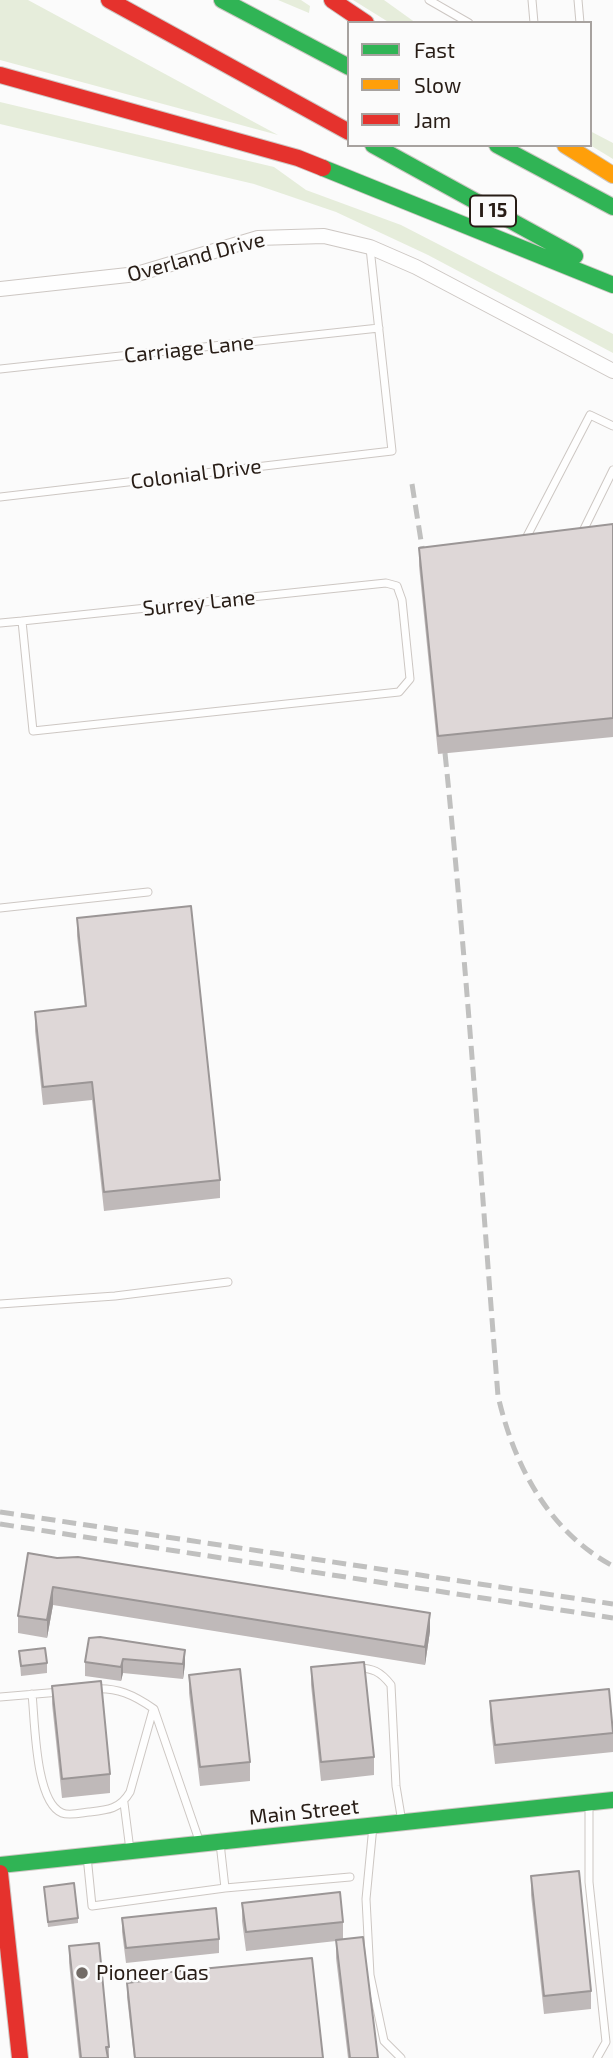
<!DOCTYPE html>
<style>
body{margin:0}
#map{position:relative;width:613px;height:2058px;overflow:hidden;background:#fbfbfb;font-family:"Exo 2",sans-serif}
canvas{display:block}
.legend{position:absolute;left:347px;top:21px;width:245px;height:126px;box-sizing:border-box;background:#fbfbfb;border:2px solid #a7a29f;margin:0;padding:9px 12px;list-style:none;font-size:21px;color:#281d16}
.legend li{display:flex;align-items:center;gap:14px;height:35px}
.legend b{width:35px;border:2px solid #a7a29f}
</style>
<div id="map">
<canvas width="613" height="2058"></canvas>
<ul class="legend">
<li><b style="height:9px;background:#30b455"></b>Fast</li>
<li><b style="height:9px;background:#ff9f0a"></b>Slow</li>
<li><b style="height:9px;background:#e5322d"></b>Jam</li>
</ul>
</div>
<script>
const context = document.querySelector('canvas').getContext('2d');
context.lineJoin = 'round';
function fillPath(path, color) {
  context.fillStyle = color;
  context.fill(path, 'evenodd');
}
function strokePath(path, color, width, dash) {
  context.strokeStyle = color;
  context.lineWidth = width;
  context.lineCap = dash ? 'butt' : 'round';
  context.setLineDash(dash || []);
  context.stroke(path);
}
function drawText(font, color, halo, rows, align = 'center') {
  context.font = font + ' "Exo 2",sans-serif';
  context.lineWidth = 5;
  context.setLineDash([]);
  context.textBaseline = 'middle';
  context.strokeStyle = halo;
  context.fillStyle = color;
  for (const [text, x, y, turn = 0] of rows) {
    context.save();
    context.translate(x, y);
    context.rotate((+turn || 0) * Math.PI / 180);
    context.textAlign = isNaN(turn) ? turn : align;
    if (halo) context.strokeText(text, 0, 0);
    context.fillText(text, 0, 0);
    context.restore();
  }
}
fillPath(new Path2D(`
 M0,0H28L278,135L0,60Z
 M278,0H301L310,6L309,13Z
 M353,0H384L416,23H390Z
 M0,102L274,167L306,190L401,225L613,334V353L428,255L336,212L254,184L0,124Z
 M590,131L613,143V159L590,145Z`), '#e6eddb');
const lane = new Path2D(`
 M429,0L469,23
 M532,0L534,23
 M578,0L580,23
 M0,369L379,328
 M0,497L392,451L370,248
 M579,533H582L613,470
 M525,540L590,415L613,426
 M0,623L22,621L386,583L397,586L402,600L410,679L399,692L33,731L22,621
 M0,908L148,892
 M0,1304L115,1296L228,1282
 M355,1668C372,1667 381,1672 391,1685L396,1786L402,1822
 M93,1689C117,1687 134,1695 154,1709L200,1843
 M32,1694C35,1721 35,1802 62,1813C69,1816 81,1813 89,1812C108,1810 120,1809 130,1792L153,1710
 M0,1697L60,1692
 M124,1803L130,1850
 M589,1803V1882L606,2042L597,2058
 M373,1826L366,1899L370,1975L384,2041L401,2058
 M87,1856L92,1906L225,1888L220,1843
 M225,1888L350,1877`);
const street = new Path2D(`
 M0,289L137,274L258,238L324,236L370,247L416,267L613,371`);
const fast = new Path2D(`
 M222,0L349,67
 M373,145L575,256
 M497,145L613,207
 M323,168L613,285
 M0,1865L613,1800`);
const slow = new Path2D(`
 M565,145L613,175`);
const jam = new Path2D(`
 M109,0L349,132
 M332,0L366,23
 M0,75L298,158L323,168
 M0,1873L20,2058`);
strokePath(lane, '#cdc7c3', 9);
strokePath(street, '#cdc7c3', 16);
strokePath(fast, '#cdc7c3', 18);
strokePath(slow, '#cdc7c3', 18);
strokePath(jam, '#cdc7c3', 18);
strokePath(lane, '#fefefe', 7);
strokePath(street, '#fefefe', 14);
strokePath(fast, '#30b455', 16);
strokePath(slow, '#ff9f0a', 16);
strokePath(jam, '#e5322d', 16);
strokePath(new Path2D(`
 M412,484L425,566
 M445,753C467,967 481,1182 498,1396C514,1465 548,1531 613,1566
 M0,1512L613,1604
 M0,1524L613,1618`), '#c0c0bf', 5, [14, 7]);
fillPath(new Path2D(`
 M613,524V737L438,754L419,566V548Z
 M77,918L220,1180V1198L104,1211L92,1100L43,1105L35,1031V1012L85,1007L77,936Z
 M28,1553L430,1631L425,1665L53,1605L47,1638L18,1633V1616Z
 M89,1638L185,1664L183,1679L123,1673L121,1681L85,1676V1662Z
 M19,1651L47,1663V1673L21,1676Z
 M311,1667L374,1757V1775L321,1781L311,1685Z
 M189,1675L250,1762V1781L200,1786L189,1693Z
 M52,1686L110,1774V1793L62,1798L52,1704Z
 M490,1701L613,1732V1752L495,1764L490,1720Z
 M531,1876L591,1991V2009L544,2014L531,1895Z
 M44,1887L78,1918V1923L48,1927Z
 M242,1903L343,1922V1939L378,2058H348L336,1958V1941L246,1951L242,1921Z
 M122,1918L219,1939V1953L126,1963L122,1932Z
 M69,1946L109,2047V2058H79L69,1963Z
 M141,1975L323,2058H134L127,1997V1983L141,1982Z`), '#bfb9b9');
fillPath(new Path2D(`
 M53,1587V1605L47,1638V1620Z
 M430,1613V1631L425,1665V1647Z
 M185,1650V1664L183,1679V1664Z
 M123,1659V1673L121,1681V1667Z`), '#9b9696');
const building = new Path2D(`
 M613,524V718L438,736L419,548Z
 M191,906L220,1180L104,1192L92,1082L43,1087L35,1012L86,1006L77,918Z
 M28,1553L57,1558L78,1557L430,1613L425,1647L53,1587L47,1620L18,1616Z
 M100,1637L185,1650L183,1664L123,1659L121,1667L85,1662L89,1638Z
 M45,1648L47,1663L21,1666L19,1651Z
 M364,1662L374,1757L321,1762L311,1667Z
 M240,1669L250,1762L200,1767L189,1675Z
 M101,1681L110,1774L62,1779L52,1686Z
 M609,1689L613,1733L495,1745L490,1701Z
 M579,1871L591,1991L544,1996L531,1876Z
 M74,1883L78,1918L48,1922L44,1887Z
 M340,1892L343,1922L246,1932L242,1903Z
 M216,1908L219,1939L126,1948L122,1918Z
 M363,1937L378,2058H350L336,1940Z
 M99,1943L109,2047H106L108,2058H81L69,1946Z
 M312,1958L323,2058H135L127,1983L142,1981L141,1975Z`);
fillPath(building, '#ded7d7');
strokePath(building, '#9b9696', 2);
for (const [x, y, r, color] of [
 [82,1973,7,"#726b66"]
]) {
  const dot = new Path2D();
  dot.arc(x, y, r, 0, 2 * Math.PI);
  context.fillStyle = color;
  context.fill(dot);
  strokePath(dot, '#fbfbfb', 2.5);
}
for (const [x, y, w] of [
 [493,211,46]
]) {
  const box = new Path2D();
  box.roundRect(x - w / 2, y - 15.5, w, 31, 5);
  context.fillStyle = '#fbfbfb';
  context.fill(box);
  strokePath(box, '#281d16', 2);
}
drawText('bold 19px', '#281d16', null, [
 ["I 15",493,211]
]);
drawText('21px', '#281d16', '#fbfbfb', [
 ["Overland Drive",196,257,-15],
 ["Carriage Lane",189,349,-6],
 ["Colonial Drive",196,474,-7],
 ["Surrey Lane",199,603,-6],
 ["Main Street",304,1812,-6]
]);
drawText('21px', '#281d16', '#fbfbfb', [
 ["Pioneer Gas",96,1973]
], 'left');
</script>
